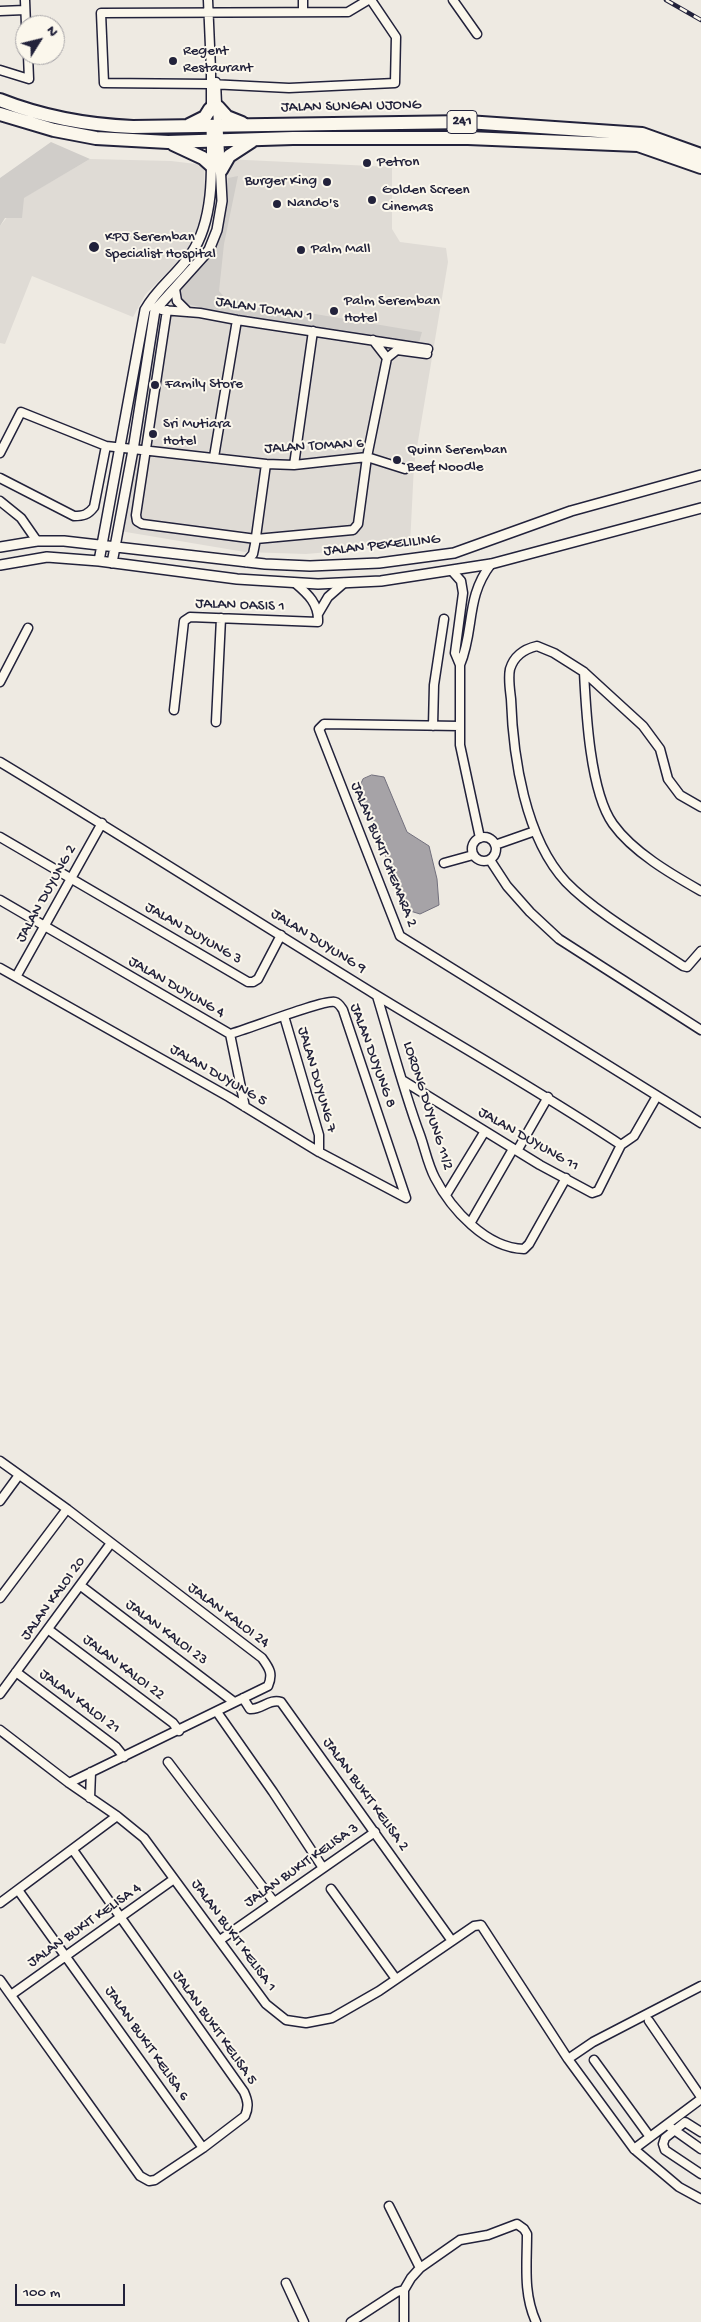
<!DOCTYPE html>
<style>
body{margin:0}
#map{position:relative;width:701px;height:2322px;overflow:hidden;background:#eeeae2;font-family:"Gochi Hand",sans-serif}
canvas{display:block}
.north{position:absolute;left:15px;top:15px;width:50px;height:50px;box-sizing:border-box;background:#fbf7ec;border:1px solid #a4a2a5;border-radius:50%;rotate:54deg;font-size:14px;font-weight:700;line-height:20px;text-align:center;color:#22223b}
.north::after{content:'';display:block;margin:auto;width:18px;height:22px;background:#22223b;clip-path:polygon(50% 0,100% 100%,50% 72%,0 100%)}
.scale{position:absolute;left:15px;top:2284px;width:110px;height:22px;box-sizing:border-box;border:2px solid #22223b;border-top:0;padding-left:6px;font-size:15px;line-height:18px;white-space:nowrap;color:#22223b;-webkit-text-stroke:4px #fbf7ec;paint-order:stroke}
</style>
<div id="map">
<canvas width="701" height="2322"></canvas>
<div class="north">N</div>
<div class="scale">100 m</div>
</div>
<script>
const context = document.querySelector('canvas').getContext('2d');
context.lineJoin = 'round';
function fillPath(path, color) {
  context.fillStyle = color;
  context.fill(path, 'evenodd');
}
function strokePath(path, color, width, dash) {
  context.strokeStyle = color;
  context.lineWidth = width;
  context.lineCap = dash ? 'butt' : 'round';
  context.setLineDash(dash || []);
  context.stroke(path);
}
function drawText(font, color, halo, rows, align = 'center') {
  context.font = font + ' "Gochi Hand",sans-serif';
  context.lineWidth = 4;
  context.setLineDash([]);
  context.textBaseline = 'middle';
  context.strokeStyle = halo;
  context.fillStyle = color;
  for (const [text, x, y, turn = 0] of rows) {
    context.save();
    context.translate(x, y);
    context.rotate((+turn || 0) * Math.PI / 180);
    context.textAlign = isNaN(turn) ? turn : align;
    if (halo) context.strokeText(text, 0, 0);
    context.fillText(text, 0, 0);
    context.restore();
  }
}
fillPath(new Path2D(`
 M90,159L171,161L204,165L205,193L201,216L194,237L182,257L145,295L133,317L32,276L5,344L0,343V226L23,198Z
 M225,159L392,167V229L400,242L446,248L448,262L414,465L410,545L306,554L245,552L120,531L154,328L162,306L219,240Z`), '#dfdbd5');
fillPath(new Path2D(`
 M51,142L90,159L24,198L22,218H5L0,226V178Z
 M238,176L224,244L219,291L226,299L422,332L418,346L276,325L183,303L179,293L212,245L220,229L228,178Z`), '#d0cdc9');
const water = new Path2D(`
 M372,775L384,777L407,832L429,846L437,879L439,905L420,914L407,910L371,819L357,792L363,779Z`);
fillPath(water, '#a6a3a7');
strokePath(water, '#716f7c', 1);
const minor = new Path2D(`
 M25,0L26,25
 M208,0L211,70V112
 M303,0V12
 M368,0L348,12L101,13L104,83L210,84L289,88L395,83L396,37L371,0
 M453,0L477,34
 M0,11L25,10
 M0,70L29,79L28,55
 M216,82L218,126
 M175,289L177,301L188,312
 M162,310L200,313L237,320L428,349
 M167,310L136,515L137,521L142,524L256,539L353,530L358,524L367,457L387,358L397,350L427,354
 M373,340L387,358
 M0,453L21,412L106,446L266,464L294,465L367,457L405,469
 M214,457L237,320
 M294,465L313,331
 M0,478L74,516C83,516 88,515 94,507L106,446
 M0,501L21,518L37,541
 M246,562L253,554L255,544L266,464
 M453,572L461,581L463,593L455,653L460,665C475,629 465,598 491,564
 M318,614L328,597L344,583
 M460,665V745L480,838
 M584,672C586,712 590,792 613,824C633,852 671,874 701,891
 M0,682L28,628
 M174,710L184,621L190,617L318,622C319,604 308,594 295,583
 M216,722L221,618
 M433,726L434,685L444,619
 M460,726L324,724L319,729L400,936L701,1123
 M0,762C126,838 251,918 376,995C458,1045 541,1092 621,1145
 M701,807L680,795L668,779L660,749L643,726L584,672L554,653L537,646C524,649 514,656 510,669C508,678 510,690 511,699C513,757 525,838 566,882C595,912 647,942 683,966L687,967L701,951
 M472 849a12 12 0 1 1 24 0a12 12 0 1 1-24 0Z
 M0,837L248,982H253L258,979L281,935
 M495,845L535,831
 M490,860L507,886L530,912L559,939L701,1030
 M444,863L473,855
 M0,900L230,1034L245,1107
 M0,968L229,1097L319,1152L406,1198L343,1010C341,1007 339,1003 335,1002C324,999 246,1030 230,1034
 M16,977L102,823
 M377,996C391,1042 403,1089 420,1135C425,1149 428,1165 435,1178C451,1209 486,1248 524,1249L529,1244L566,1178
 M284,1016L319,1135V1152
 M402,1080L540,1165L592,1193L598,1191L621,1145
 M621,1145L634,1136L657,1096
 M517,1151L548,1097
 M446,1195L485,1131
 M471,1222L513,1149
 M0,1461L67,1509L262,1658C270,1669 273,1674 268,1686L69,1783
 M0,1501L19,1475
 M81,1586L234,1702
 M0,1598L67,1509
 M49,1630L173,1723L179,1731
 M16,1672L116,1747L124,1757
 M0,1694L111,1543
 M243,1698L250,1709C261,1710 270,1698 281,1702L452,1941
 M217,1712L273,1792L323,1868
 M0,1730L69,1783L117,1816L144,1838L266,2004L286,2020L306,2023L332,2018L379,1991L474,1926L481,1925L568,2059L634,2149L679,2187L701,2199
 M168,1762L274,1902
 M90,1798L91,1772
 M331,1889L396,1979
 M18,1890L203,2148
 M0,1903L117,1816
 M220,1940L375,1832
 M0,1980L140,2176L149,2181L155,2180L203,2148L245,2116C249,2107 248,2101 244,2092L73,1850
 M11,1995L174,1879
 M649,2021L701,2097
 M568,2059L593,2042L701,1986
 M594,2060L650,2137
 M670,2127L701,2149
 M701,2132L685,2122L665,2138L663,2144L665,2150L701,2174
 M634,2149L701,2099
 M389,2206L420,2268
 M286,2283L304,2322
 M351,2322L397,2292L404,2290
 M404,2322V2290L411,2278L420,2268L460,2240L488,2235L517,2224L524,2229L527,2234C527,2265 523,2293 536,2322`);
const tertiary = new Path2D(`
 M0,547L37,541H64L265,564L310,566L379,563L454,553L571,511L701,475
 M99,561L145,310C157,288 177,275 191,254C215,219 212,166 211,126
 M112,563L133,450L155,310L209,250L217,230L222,201L218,126
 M0,565L47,557L99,561L237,579L318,584L381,581L491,564L701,508`);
const trunk = new Path2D(`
 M0,100C43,117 87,125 133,127L467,122L642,134L701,155
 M218,107L227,117L242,123
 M0,114L54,130L96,138L168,142L293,138H468L638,145L701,167
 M189,125L205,117L210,109
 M173,144L203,158L212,166
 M221,170L229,156L252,141`);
strokePath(minor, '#22223b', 11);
strokePath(tertiary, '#22223b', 12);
strokePath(trunk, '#22223b', 16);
strokePath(minor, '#fbf7ec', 8);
strokePath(tertiary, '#fbf7ec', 9);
strokePath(trunk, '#fbf7ec', 12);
const rail = new Path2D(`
 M666,0L701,20`);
strokePath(rail, '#22223b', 4.5);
strokePath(rail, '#fbf7ec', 2.5, [8]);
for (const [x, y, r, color] of [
 [173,61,5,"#22223b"],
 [367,163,5,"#22223b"],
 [327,182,5,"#22223b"],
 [372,200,5,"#22223b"],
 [277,204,5,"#22223b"],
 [94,247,6,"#22223b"],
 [301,250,5,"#22223b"],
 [334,311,5,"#22223b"],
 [155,385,5,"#22223b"],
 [153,434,5,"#22223b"],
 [397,460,5,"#22223b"]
]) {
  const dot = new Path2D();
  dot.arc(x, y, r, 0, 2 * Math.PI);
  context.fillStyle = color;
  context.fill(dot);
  strokePath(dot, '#fbf7ec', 2);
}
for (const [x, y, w] of [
 [462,122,30]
]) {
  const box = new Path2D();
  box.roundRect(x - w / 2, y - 11.5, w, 23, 4);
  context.fillStyle = '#fbf7ec';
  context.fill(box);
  strokePath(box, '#22223b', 1);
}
drawText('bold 14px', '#22223b', null, [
 ["241",462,122]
]);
drawText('15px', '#22223b', '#fbf7ec', [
 ["Regent",183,52],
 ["Restaurant",183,69],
 ["Petron",377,163],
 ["Burger King",317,182,"right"],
 ["Golden Screen",382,191],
 ["Cinemas",382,208],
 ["Nando's",287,204],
 ["KPJ Seremban",105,238],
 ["Specialist Hospital",105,255],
 ["Palm Mall",311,250],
 ["Palm Seremban",344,302],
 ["Hotel",344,319],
 ["Family Store",165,385],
 ["Sri Mutiara",163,425],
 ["Hotel",163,442],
 ["Quinn Seremban",407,451],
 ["Beef Noodle",407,468]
], 'left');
drawText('15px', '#22223b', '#fbf7ec', [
 ["JALAN SUNGAI UJONG",351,107,-1],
 ["JALAN TOMAN 1",264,310,9],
 ["JALAN TOMAN 6",314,447,-3],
 ["JALAN PEKELILING",382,546,-6],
 ["JALAN OASIS 1",240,606,2],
 ["JALAN BUKIT CHEMARA 2",383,855,68],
 ["JALAN DUYUNG 2",47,894,-61],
 ["JALAN DUYUNG 3",193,934,30],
 ["JALAN DUYUNG 9",318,942,32],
 ["JALAN DUYUNG 4",176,988,30],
 ["JALAN DUYUNG 8",372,1056,70],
 ["JALAN DUYUNG 5",218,1076,30],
 ["JALAN DUYUNG 7",316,1080,74],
 ["LORONG DUYUNG 11/2",427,1106,72],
 ["JALAN DUYUNG 11",528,1140,30],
 ["JALAN KALOI 20",54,1599,-54],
 ["JALAN KALOI 24",228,1616,37],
 ["JALAN KALOI 23",166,1633,37],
 ["JALAN KALOI 22",123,1668,37],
 ["JALAN KALOI 21",79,1702,37],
 ["JALAN BUKIT KELISA 2",365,1795,54],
 ["JALAN BUKIT KELISA 3",302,1866,-35],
 ["JALAN BUKIT KELISA 4",85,1926,-35],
 ["JALAN BUKIT KELISA 1",233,1936,54],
 ["JALAN BUKIT KELISA 5",214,2028,55],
 ["JALAN BUKIT KELISA 6",146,2044,55]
]);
</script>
